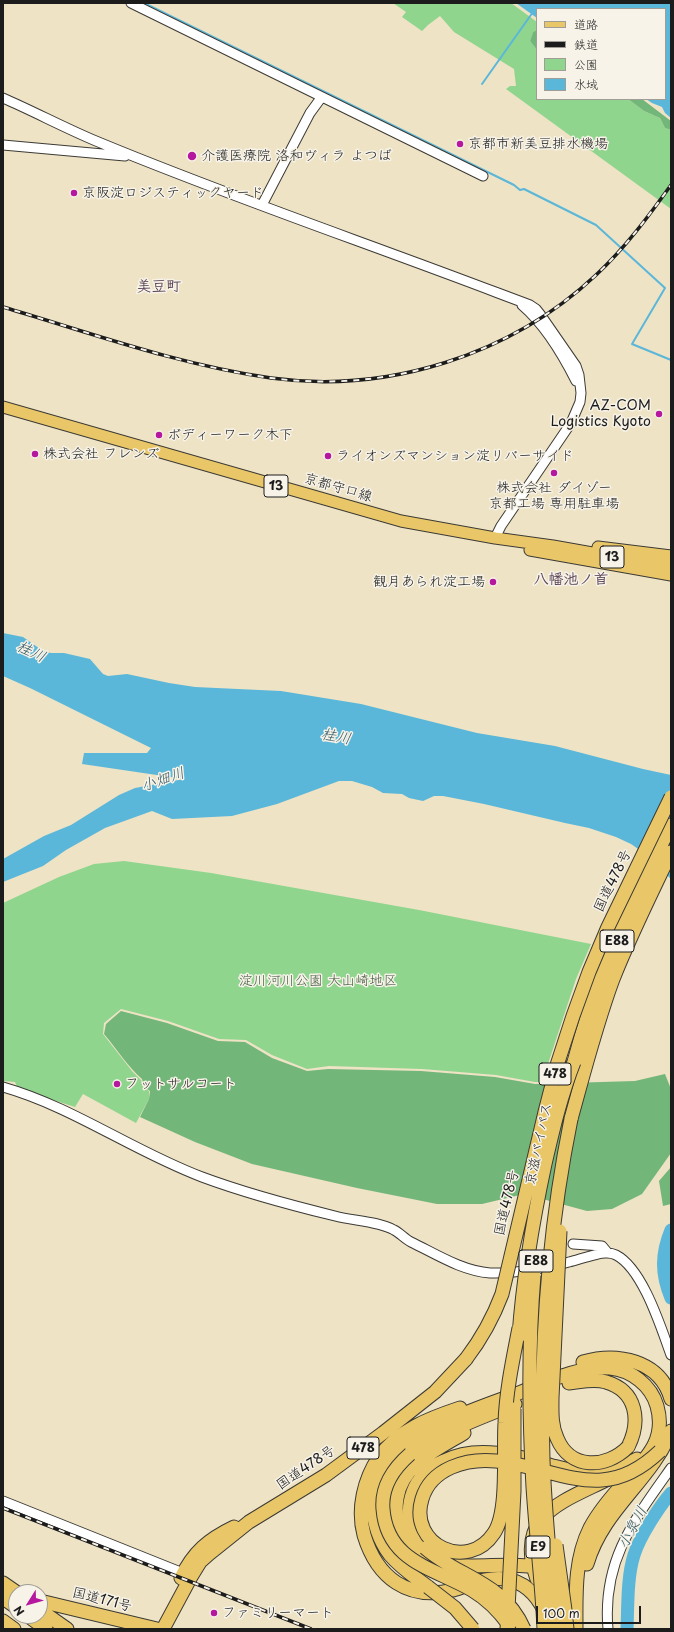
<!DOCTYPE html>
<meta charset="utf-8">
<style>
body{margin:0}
#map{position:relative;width:674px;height:1632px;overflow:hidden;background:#eee3c5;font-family:"Playpen Sans","Klee One",sans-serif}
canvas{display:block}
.frame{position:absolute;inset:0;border:4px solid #1c1c1c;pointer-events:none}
.legend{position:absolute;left:536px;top:8px;width:130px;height:92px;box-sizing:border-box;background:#f7f3e8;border:1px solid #9f9d96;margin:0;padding:5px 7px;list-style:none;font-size:12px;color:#1c1c1c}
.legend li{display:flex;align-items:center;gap:8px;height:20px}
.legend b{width:20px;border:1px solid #9f9d96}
.north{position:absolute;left:8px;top:1584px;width:40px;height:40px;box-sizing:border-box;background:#f7f3e8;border:1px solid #9f9d96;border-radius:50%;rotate:233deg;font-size:11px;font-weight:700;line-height:16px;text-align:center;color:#1c1c1c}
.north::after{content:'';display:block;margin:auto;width:14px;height:18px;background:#b5179e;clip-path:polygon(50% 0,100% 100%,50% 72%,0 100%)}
.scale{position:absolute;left:536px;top:1606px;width:105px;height:18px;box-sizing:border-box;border:2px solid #1c1c1c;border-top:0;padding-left:5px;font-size:12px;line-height:14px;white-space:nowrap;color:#1c1c1c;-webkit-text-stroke:3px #f7f3e8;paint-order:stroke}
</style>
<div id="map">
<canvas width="674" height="1632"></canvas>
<div class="frame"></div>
<ul class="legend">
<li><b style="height:5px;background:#e9c769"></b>道路</li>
<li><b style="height:5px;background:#1c1c1c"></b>鉄道</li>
<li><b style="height:11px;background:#8fd58e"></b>公園</li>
<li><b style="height:11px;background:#5bb7d9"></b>水域</li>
</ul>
<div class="north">N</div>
<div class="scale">100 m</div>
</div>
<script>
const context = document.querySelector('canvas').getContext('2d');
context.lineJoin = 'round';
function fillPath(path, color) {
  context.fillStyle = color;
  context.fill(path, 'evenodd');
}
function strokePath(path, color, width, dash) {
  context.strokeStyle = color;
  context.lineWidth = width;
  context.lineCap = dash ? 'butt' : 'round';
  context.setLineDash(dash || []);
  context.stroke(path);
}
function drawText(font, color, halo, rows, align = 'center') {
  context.font = font + ' "Playpen Sans","Klee One",sans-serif';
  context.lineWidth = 3;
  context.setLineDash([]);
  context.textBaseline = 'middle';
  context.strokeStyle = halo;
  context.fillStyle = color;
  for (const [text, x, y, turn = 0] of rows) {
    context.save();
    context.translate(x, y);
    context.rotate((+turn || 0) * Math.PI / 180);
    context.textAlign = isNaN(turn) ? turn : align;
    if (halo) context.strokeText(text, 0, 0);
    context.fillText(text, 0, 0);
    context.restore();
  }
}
fillPath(new Path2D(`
 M393,3H511L537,22V30L533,32L530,41L537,50V99H628L644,111L660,118L665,128L671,130V209L506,89L510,86H516L514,69L454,32L440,16L428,25L422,31L402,17L406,12Z
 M124,861L211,873L419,910L591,944L576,979L542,1082H535L496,1075L422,1069L329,1066L307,1069L272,1055L246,1040L219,1039L168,1021L121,1009L104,1023L103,1034L132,1071L141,1080L143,1087L149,1091V1099L136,1123L83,1094L75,1107L18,1089L15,1082L3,1081V903L59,877L94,864Z`), '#8fd58e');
fillPath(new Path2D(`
 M537,30V50L530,41L533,32Z
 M628,99H642L671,121V130L665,128L660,118L644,111Z
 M121,1011L167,1023L218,1041L245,1042L272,1058L307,1071L328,1069L421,1071L495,1077L535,1084L635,1081L665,1074L671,1089V1153L642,1194L612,1209L587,1211L524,1194L482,1204H437L357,1188L252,1164L195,1142L140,1117L149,1099L150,1091L144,1087L142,1079C128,1067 117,1049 104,1034L106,1024Z
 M671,1167V1204L663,1206L659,1181Z`), '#73b679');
fillPath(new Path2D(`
 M516,3H671V118L665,113L662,107L652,103L646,99H665V9H537V18Z
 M3,633L23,637L43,651L51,653H64L90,659L103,674L108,676L127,674L169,683L195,687L281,691L361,704L477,733L555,746L643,769L671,775V879L644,853L631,844L616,837L589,828L565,823L484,804L443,796H434L423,801L409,798L402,794L383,793L372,787L352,781H339L277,804L232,816L172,819L152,811L105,828L66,850L43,866L3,882V859L44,836L71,825L119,795L135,788L184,779L82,764L84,753H147L151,748L30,688L3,676Z`), '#5bb7d9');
strokePath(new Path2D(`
 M144,3L514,185L520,190L524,189L596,225L665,288L632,344L671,360
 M482,84L533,12`), '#5bb7d9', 2);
strokePath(new Path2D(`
 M671,1230C661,1254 661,1274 671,1298
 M627,1629C628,1606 627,1577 634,1555C640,1536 659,1507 671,1493`), '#5bb7d9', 13);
const minor = new Path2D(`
 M131,3L483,176
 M3,98C35,112 65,128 96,141C228,196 364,242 498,293L530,305L536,309L540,314L576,366L579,375L581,393L580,402L571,423L501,526L495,538
 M3,145L125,156
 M262,205L310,113L321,98
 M522,305C544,324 563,355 576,381
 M3,1087C73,1107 133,1151 202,1177C245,1193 290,1205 335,1216C354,1221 377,1221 394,1230C400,1233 405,1239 411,1242C436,1254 462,1271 490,1273C512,1274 548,1268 569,1262C578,1260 599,1252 607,1253C610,1253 614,1254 616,1255C643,1269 661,1328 671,1355
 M573,1244L602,1246L607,1252
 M3,1501L183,1573
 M608,1629C602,1561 634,1520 671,1468`);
const major = new Path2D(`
 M3,407L401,521L495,538L553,546L671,567
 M598,547L671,556
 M530,550L671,575`);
const highway = new Path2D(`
 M574,1062C582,1032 591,1003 602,975C622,924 647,874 671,825
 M571,1119C584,1072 596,1025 613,979C630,936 651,894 671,852
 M583,1362C617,1352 660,1360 671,1399
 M569,1383C580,1382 594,1378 606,1382C637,1391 641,1421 628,1447
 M460,1408C430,1418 398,1430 379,1457C364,1479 357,1509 364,1535C377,1578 408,1601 453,1590C470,1585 488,1576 506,1579C524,1582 536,1594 544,1610
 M464,1433C438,1449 402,1464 397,1498C395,1510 397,1523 403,1533C410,1546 422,1558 437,1562C466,1570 498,1563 528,1566
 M410,1454C442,1432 479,1418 515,1404
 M425,1548C411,1531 405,1514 413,1492C418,1478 430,1467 444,1461C478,1444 518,1456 553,1466C566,1469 578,1473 592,1473C609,1473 622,1467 637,1459
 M587,1564C603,1509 652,1480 671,1431
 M181,1578C193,1552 209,1539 234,1527
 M537,1579C514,1514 563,1502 610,1478
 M3,1583L16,1592
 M428,1587C415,1577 401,1568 390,1555C368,1525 366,1481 394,1454C423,1427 475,1409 511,1396C540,1385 579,1365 610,1368C631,1370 651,1385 657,1406C667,1441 645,1459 624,1483C611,1497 599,1511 590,1528C574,1560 576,1595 576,1629
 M3,1598L16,1607
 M40,1601L157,1629
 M40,1610L67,1629
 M28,1616L46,1629
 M3,1621L14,1629
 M163,1629L192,1575L200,1562L209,1554L249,1522L326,1475L383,1433L435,1392L466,1359`);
strokePath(minor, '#3c3a35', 11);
strokePath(major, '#3c3a35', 13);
strokePath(highway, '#3c3a35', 15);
strokePath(minor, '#fff', 9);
strokePath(major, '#e9c769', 11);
strokePath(highway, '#e9c769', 13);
const rail = new Path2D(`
 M3,307C91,333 179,365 271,378C388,394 511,355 596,275C625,248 648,217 671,185
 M3,1508L311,1629`);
strokePath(rail, '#1c1c1c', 3.5);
strokePath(rail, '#f7f3e8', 2, [6]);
const highwayBridge = new Path2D(`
 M560,1231L552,1398C552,1411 551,1425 557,1438C570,1470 606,1469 628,1447
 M534,1275C528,1346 529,1416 533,1487C536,1534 542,1582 544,1629
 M519,1328C513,1359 506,1391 505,1423C503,1451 509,1511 494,1533C468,1573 408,1545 422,1499C431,1468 467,1458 496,1461C560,1468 603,1506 660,1451
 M519,1336C523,1278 533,1220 545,1164C553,1129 561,1095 574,1062
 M466,1359C482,1338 493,1318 502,1294L545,1112L558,1062L573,1016L589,972L608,927L671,797
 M410,1454C394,1468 381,1486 383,1509C387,1562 434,1568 472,1590C487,1599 499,1611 509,1625
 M556,1545L565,1610L567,1629
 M425,1548C459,1578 503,1581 524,1629
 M428,1587L455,1608L473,1629
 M507,1629L514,1491V1409
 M556,1629C551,1573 545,1516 543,1460C540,1344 548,1232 571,1119`);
strokePath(highwayBridge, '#3c3a35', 15, []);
strokePath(highwayBridge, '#e9c769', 13);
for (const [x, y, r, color] of [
 [460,144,4,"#b5179e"],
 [192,156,5,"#b5179e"],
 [74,193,4,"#b5179e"],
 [659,414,4,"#b5179e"],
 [159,435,4,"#b5179e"],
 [35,454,4,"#b5179e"],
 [328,456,4,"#b5179e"],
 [554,473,4,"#b5179e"],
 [493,582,4,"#b5179e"],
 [117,1084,4,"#b5179e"],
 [214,1613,4,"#b5179e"]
]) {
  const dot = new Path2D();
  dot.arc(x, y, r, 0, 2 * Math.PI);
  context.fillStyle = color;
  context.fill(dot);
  strokePath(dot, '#f7f3e8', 1.5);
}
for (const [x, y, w] of [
 [276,486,24],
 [612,557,24],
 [617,941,34],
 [555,1074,32],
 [536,1261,34],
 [363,1448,32],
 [538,1547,24]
]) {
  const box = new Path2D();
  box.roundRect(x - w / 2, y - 11, w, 22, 3);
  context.fillStyle = '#f7f3e8';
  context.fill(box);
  strokePath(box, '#1c1c1c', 1);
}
drawText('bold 13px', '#1c1c1c', null, [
 ["13",276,486],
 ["13",612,557],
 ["E88",617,941],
 ["478",555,1074],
 ["E88",536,1261],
 ["478",363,1448],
 ["E9",538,1547]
]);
drawText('14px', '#1c1c1c', '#f7f3e8', [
 ["京都市新美豆排水機場",468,144],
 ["介護医療院 洛和ヴィラ よつば",201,156],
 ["京阪淀ロジスティックヤード",82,193],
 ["AZ-COM",651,406,"right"],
 ["Logistics Kyoto",651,422,"right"],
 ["ボディーワーク木下",167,435],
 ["株式会社 フレンズ",43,454],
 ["ライオンズマンション淀リバーサイド",336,456],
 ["株式会社 ダイゾー",554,488,"center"],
 ["京都工場 専用駐車場",554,504,"center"],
 ["観月あられ淀工場",485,582,"right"],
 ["フットサルコート",125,1084],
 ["ファミリーマート",222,1613]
], 'left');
drawText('14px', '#1c1c1c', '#f7f3e8', [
 ["京都守口線",338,488,16],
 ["国道478号",613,881,-64],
 ["京滋バイパス",539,1144,-78],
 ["国道478号",507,1203,-77],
 ["国道478号",306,1468,-34],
 ["国道171号",102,1600,14]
]);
drawText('14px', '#445d44', '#f7f3e8', [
 ["淀川河川公園 大山崎地区",318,981]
]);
drawText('bold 15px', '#5c4558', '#f7f3e8', [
 ["美豆町",159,287],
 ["八幡池ノ首",571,580]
]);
drawText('italic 15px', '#355a68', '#f7f3e8', [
 ["桂川",31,652,26],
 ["桂川",336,737,11],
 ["小畑川",163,780,-19],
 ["小泉川",633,1528,-62]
]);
</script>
